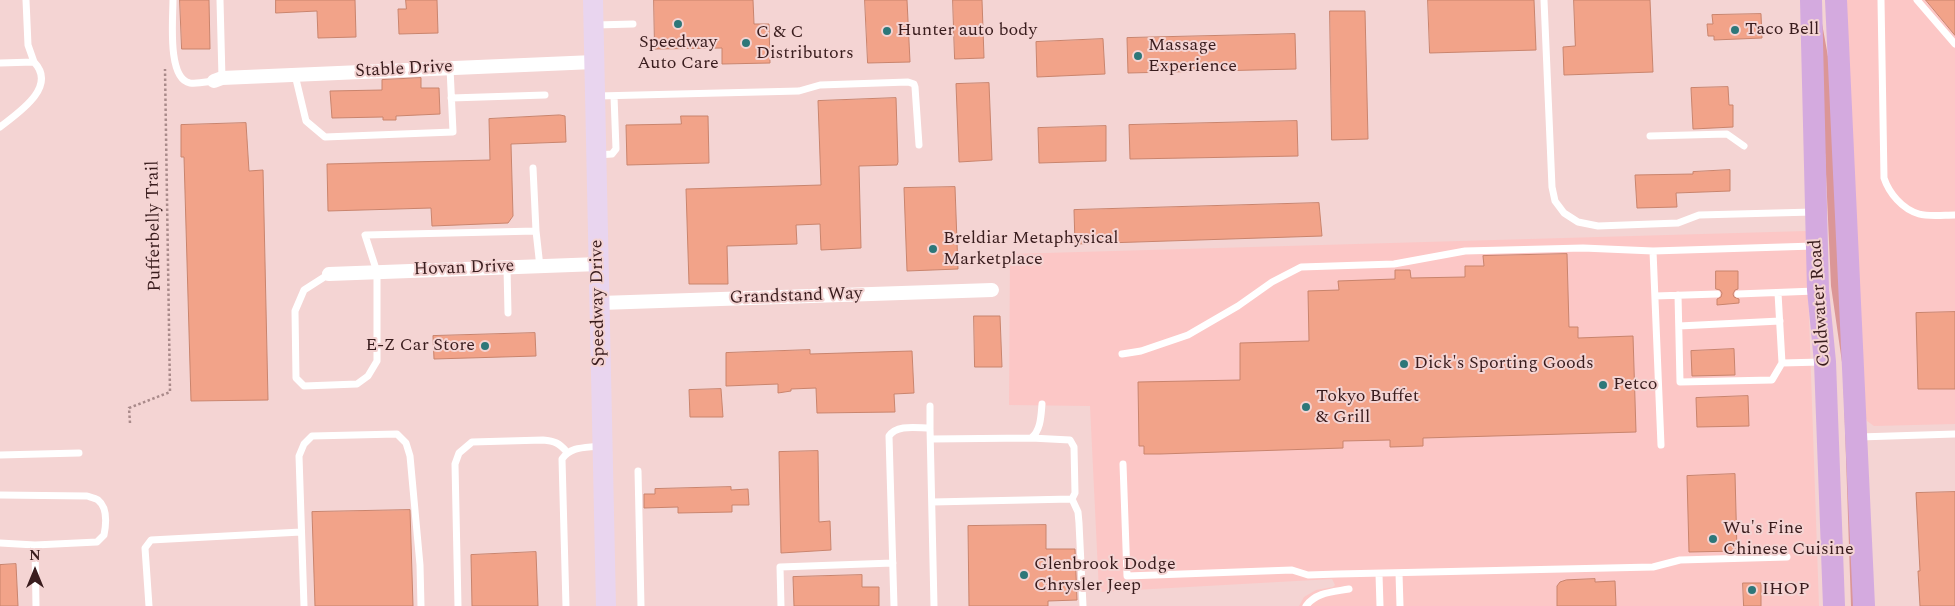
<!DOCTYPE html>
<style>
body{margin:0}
#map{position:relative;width:1955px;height:606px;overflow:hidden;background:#f4d4d3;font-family:Spectral,serif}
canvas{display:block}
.north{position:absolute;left:10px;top:546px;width:50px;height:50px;-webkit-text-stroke:4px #f4d4d3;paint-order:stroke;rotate:0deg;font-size:14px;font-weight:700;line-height:20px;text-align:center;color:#391c1d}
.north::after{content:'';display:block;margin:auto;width:18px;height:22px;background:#391c1d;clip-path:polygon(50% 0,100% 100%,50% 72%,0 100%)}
</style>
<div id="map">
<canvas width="1955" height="606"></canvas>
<div class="north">N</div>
</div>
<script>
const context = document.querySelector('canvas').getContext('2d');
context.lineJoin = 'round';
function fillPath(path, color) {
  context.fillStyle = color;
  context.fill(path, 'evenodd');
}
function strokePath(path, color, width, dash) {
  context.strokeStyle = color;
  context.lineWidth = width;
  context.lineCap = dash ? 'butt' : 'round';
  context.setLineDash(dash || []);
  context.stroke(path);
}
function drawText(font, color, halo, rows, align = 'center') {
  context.font = font + ' Spectral,serif';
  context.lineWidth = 4;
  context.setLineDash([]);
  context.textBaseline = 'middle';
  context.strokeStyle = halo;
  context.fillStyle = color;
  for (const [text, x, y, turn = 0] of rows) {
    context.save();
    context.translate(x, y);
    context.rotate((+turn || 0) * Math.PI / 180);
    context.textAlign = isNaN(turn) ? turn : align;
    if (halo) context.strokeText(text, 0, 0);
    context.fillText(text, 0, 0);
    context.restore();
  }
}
fillPath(new Path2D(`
 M1845,0H1955V424L1874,426L1867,421L1865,416Z
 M1806,231L1819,606H1299L1304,597L1316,590L1333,587L1335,585L1332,579L1099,592L1090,406L1009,405L1010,254Z`), '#fcc7c6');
fillPath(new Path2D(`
 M1819,18H1821L1831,73L1855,606H1851L1843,369L1831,286Z`), '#db9697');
const building = new Path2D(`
 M180,0H209L210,49H182Z
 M276,0H355L356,37L318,38L317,11L276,13Z
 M406,0H437L438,33L399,34L398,9H406Z
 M654,0H753L754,24H769L770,63L722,64V48L655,49Z
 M865,0H907L910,62L868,63Z
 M953,0H982L984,58L955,59Z
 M1428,0H1534L1536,50L1430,53Z
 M1574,0H1650L1653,72L1564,75L1563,47L1575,46Z
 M1926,0H1955V35Z
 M1330,11H1365L1368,139L1332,140Z
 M1761,14L1762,38L1714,40V36H1708L1707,24H1713L1712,15Z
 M1295,34L1296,69L1128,73L1127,38Z
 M1103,39L1105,74L1037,77L1036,42Z
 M421,78V88H439L440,114L396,116V120H383V117L332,118L330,91L382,90V80Z
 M989,83L992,160L959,162L956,84Z
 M1728,87L1729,105H1733V127L1693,129L1691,88Z
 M896,98L898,162L897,165L859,166L861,248L821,250L820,224L796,225L797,244L727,246L728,284H689L686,189L821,185L818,101Z
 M560,115L565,116L566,142L511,144L513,216L508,223L432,226L431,208L328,211L327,164L490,160L489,119Z
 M681,116H708L709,163L627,165L626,125L681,124Z
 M1297,121L1298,156L1130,159L1129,125Z
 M246,123L249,171L263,170L268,400L191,401L184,157H181V125Z
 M1106,126V161L1039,163L1038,128Z
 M1730,170V191L1676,193L1677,207L1637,208L1635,175L1693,174V172Z
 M955,187L958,269L907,271L904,188Z
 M1319,203L1322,236L1075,244L1074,210Z
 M1567,254L1569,327H1578V338L1633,336L1636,432L1423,438V446L1390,447V440L1343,441V448L1160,454H1144V446H1139L1138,382L1240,380V343L1309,341L1308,291L1339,290L1338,281L1395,279V270H1410L1411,278L1465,277V266H1484L1483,256Z
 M1716,271H1738V289L1735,290L1733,294L1734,297L1739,299V303L1717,305V299L1721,297L1722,293L1720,290L1716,289Z
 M1955,312V389H1918L1916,313Z
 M974,316H1000L1002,367H975Z
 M535,333L536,356L434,359L433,336Z
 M1734,349L1735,375L1692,376L1691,351Z
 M810,350V354L912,351L914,393L894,394L895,412L817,413L816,388L791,389V391L778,393V384L726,386V353Z
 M721,389L723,417H690L689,390Z
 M1748,396L1749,426L1697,427L1696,398Z
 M818,451L819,522L830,521L831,550L781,553L779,452Z
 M1735,474L1737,551L1689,552L1687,476Z
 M731,487V490L748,489L749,505H732V512L678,513V507L644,508V494H655V489Z
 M1955,492V606H1920L1918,571H1920L1916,493Z
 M410,510L413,606H315L312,512Z
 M1046,525V549H1075L1077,600L1048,601V606H969L968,526Z
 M536,552L538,606H472L471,555Z
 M16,564L18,606H0V565Z
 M862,575V587H879V606H794L793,577Z
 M1595,579V582L1615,581L1616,606H1557V586L1560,582L1566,580Z
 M1743,583H1761V606H1744Z`);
fillPath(building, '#f2a389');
strokePath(building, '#c9846d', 1);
strokePath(new Path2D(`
 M130,423L129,408L170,392L165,69`), '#a98a8a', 2.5, [2.5, 2.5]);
strokePath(new Path2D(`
 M26,0L28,45L34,62
 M173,0C173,18 167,79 190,83C197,84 206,82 214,81
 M220,0L222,78
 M1544,0L1552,187L1555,201L1564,213L1578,222L1598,226L1678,223L1699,215L1813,212
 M1881,0L1884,178C1889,193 1902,209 1919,214C1929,217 1944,215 1955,215
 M1917,0L1955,44
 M596,25L633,24
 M0,63L34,62C58,87 18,113 0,127
 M295,75L306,121L325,137L453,132L450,68
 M598,96L799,91L820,85L908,82L914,84L915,87L919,145
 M451,98L545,95
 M1650,136L1727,134L1744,146
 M597,155L612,154L616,149L614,96
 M533,168L536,231L540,267
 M1653,251L1661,445
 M507,268L508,313
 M329,274L304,290L295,311L296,378L304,386L357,384L368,376L377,361V272L365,235L536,231
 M1778,293L1782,363L1821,362
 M1738,294L1815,291
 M1678,295L1680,382L1772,380L1782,363
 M1655,296L1717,294
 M1679,326L1780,321
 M1122,354L1141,351L1188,335L1238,306L1272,282L1301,267L1394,264L1465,251L1583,248L1653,251L1814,246
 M930,406V428
 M1859,437L1955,434
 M931,439L1031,438C1041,431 1041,415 1042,404
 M0,455L79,453
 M1123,464L1127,576L1292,570L1308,575L1338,574L1653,567L1680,560L1787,557
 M638,471L641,606
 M0,495L87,496C90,497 95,498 98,500C108,508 106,525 104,535L97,542L35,545L0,543
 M1072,499L1078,512L1079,523L1083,606
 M932,502L1072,499L1075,493L1074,447L1070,440L1031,438
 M35,545L36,606
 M1399,573L1400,606
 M1379,574L1380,606
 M149,606L145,548L151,540L301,532
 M304,606L299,456L304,444L312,436L397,434L406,443L410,456L420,565L421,606
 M458,606L455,464L459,453L472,442L543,440C555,441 559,443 567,452
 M566,606L562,459C571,446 585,448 600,446
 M781,606L780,567L893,563
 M894,606L889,436C897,424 917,428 930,428L934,606
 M1306,606C1316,592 1333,592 1349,589`), '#fff', 7);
strokePath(new Path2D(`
 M214,81L222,78L594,62
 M329,274L599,264
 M600,303L992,290`), '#fff', 14);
strokePath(new Path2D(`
 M593,0L606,606`), '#e9d5ef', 20);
strokePath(new Path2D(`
 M1811,0L1818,290L1825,362L1834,606
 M1836,0L1864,606`), '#d4aadf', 22);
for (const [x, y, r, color] of [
 [678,24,5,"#2d7779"],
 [1735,30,5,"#2d7779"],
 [887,31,5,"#2d7779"],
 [746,43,5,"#2d7779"],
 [1138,56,5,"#2d7779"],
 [933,249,5,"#2d7779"],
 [485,346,5,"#2d7779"],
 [1404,364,5,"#2d7779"],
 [1603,385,5,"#2d7779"],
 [1306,407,5,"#2d7779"],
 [1713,539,5,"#2d7779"],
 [1024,575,5,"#2d7779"],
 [1752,590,5,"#2d7779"]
]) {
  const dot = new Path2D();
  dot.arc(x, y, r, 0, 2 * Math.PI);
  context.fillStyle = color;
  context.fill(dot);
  strokePath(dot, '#f4d4d3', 2);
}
drawText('18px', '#391c1d', '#f4d4d3', [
 ["Taco Bell",1745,30],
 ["Hunter auto body",897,31],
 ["C & C",756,33],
 ["Distributors",756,54],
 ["Speedway",678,43,"center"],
 ["Auto Care",678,64,"center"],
 ["Massage",1148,46],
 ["Experience",1148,67],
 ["Breldiar Metaphysical",943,239],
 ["Marketplace",943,260],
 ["E-Z Car Store",475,346,"right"],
 ["Dick's Sporting Goods",1414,364],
 ["Petco",1613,385],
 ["Tokyo Buffet",1316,397],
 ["& Grill",1316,418],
 ["Wu's Fine",1723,529],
 ["Chinese Cuisine",1723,550],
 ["Glenbrook Dodge",1034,565],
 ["Chrysler Jeep",1034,586],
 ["IHOP",1762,590]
], 'left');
drawText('18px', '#391c1d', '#f4d4d3', [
 ["Stable Drive",404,70,-3],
 ["Pufferbelly Trail",155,226,-91],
 ["Hovan Drive",464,269,-2],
 ["Grandstand Way",796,297,-2],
 ["Speedway Drive",599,303,-91],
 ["Coldwater Road",1821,303,-94]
]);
</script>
